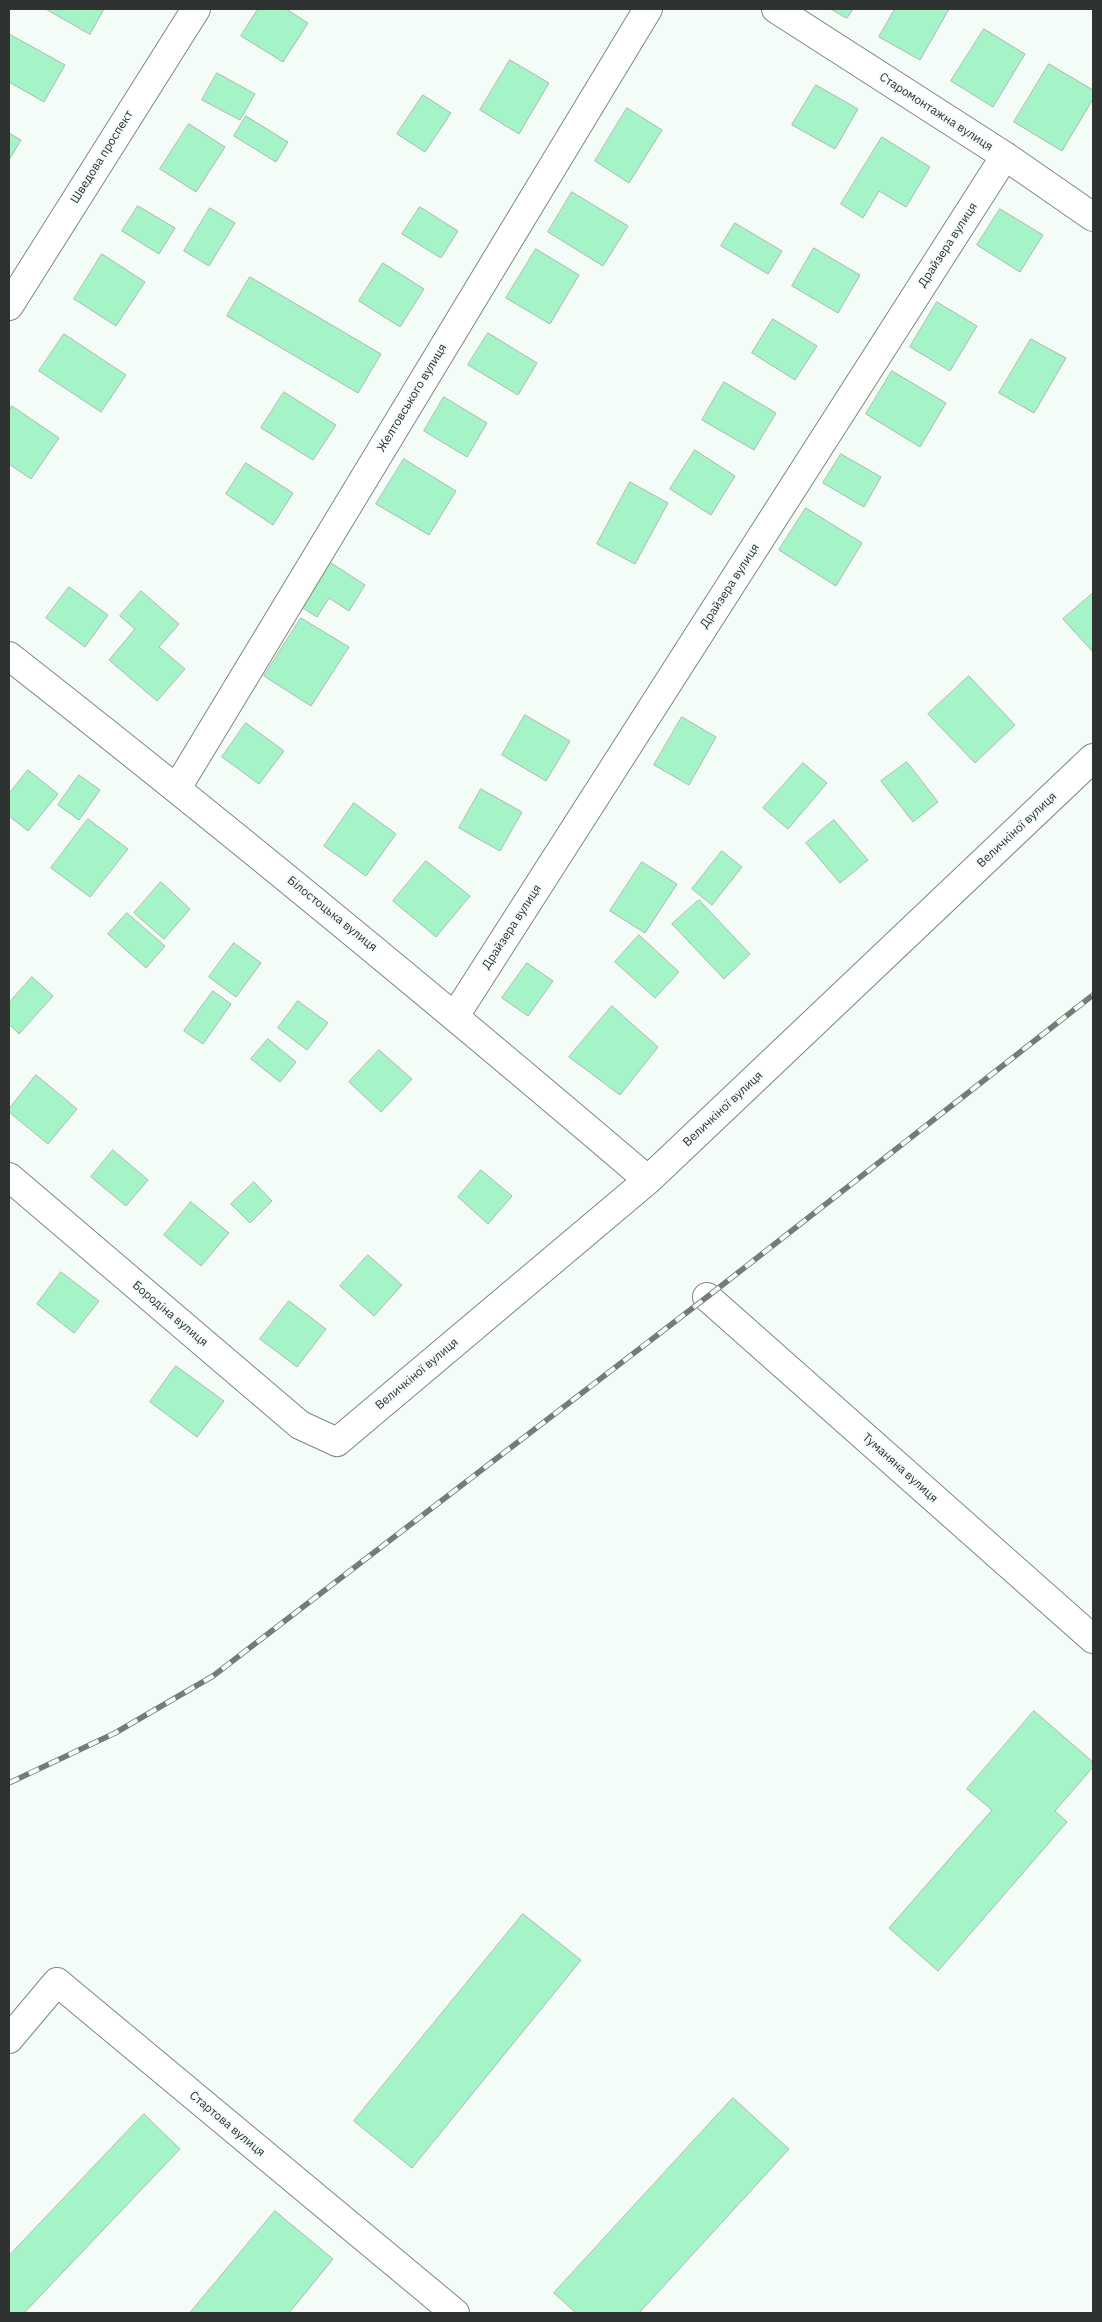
<!DOCTYPE html>
<meta charset="utf-8">
<style>
body{margin:0}
#map{position:relative;width:1102px;height:2322px;overflow:hidden;background:#f3fcf6;font-family:"IBM Plex Sans",sans-serif}
canvas{display:block}
.frame{position:absolute;inset:0;border:10px solid #2e3230;pointer-events:none}
</style>
<div id="map">
<canvas width="1102" height="2322"></canvas>
<div class="frame"></div>
</div>
<script>
const context = document.querySelector('canvas').getContext('2d');
context.lineJoin = 'round';
function fillPath(path, color) {
  context.fillStyle = color;
  context.fill(path, 'evenodd');
}
function strokePath(path, color, width, dash) {
  context.strokeStyle = color;
  context.lineWidth = width;
  context.lineCap = dash ? 'butt' : 'round';
  context.setLineDash(dash || []);
  context.stroke(path);
}
function drawText(font, color, halo, rows, align = 'center') {
  context.font = font + ' "IBM Plex Sans",sans-serif';
  context.lineWidth = 4;
  context.setLineDash([]);
  context.textBaseline = 'middle';
  context.strokeStyle = halo;
  context.fillStyle = color;
  for (const [text, x, y, turn = 0] of rows) {
    context.save();
    context.translate(x, y);
    context.rotate((+turn || 0) * Math.PI / 180);
    context.textAlign = isNaN(turn) ? turn : align;
    if (halo) context.strokeText(text, 0, 0);
    context.fillText(text, 0, 0);
    context.restore();
  }
}
const building = new Path2D(`
 M46,9H104L90,34Z
 M258,9H286L308,23L283,62L241,36Z
 M831,9H853L847,18Z
 M895,9H949L920,60L879,37Z
 M984,29L1025,54L993,107L951,81Z
 M9,34L65,65L44,102L9,82Z
 M510,60L549,83L519,134L480,110Z
 M1049,64L1093,90V99L1062,151L1014,122Z
 M217,73L255,94L240,120L202,100Z
 M816,85L858,109L835,149L792,125Z
 M423,95L451,113L425,152L397,134Z
 M627,108L662,130L629,183L595,161Z
 M246,116L288,142L276,162L234,136Z
 M189,124L225,147L196,192L160,169Z
 M9,133L21,140L9,160Z
 M882,137L930,167L906,207L879,191L863,218L841,204Z
 M572,192L628,226L603,266L548,232Z
 M138,206L175,228L159,254L122,231Z
 M420,207L458,231L441,258L402,234Z
 M210,208L235,223L209,266L184,251Z
 M1000,209L1043,235L1020,272L977,245Z
 M735,223L782,251L768,274L721,246Z
 M814,248L860,275L838,313L792,286Z
 M536,249L579,275L550,324L506,298Z
 M102,254L145,282L116,326L74,299Z
 M383,263L424,289L400,327L359,301Z
 M250,277L381,354L358,393L227,316Z
 M937,302L977,326L950,371L910,347Z
 M773,319L817,346L795,380L752,353Z
 M488,333L537,363L518,395L468,365Z
 M64,334L126,375L101,412L39,371Z
 M1031,339L1066,358L1034,413L999,393Z
 M892,371L946,403L920,447L866,414Z
 M724,382L776,413L754,450L702,420Z
 M284,392L336,425L313,460L261,428Z
 M444,397L487,423L467,457L424,431Z
 M12,406L59,438L31,479L9,464V411Z
 M695,450L735,476L711,515L670,489Z
 M841,454L881,477L864,507L823,483Z
 M404,459L456,491L429,535L376,504Z
 M246,463L293,493L273,525L226,494Z
 M630,482L668,503L635,564L597,544Z
 M806,508L862,543L836,586L779,550Z
 M328,561L365,585L349,611L329,598L317,617L300,606Z
 M69,587L108,615L85,647L46,618Z
 M141,591L179,624L159,647L185,669L157,701L109,660L135,629L120,616Z
 M1093,593V652L1063,619Z
 M301,618L349,647L311,706L264,676Z
 M969,676L1015,725L975,763L928,714Z
 M525,715L570,741L546,781L502,755Z
 M682,717L716,737L689,785L654,765Z
 M246,723L284,751L259,784L222,757Z
 M907,762L938,802L913,822L881,781Z
 M803,763L827,783L788,829L763,808Z
 M28,770L58,794L28,831L9,816V794Z
 M79,775L100,790L79,820L58,805Z
 M481,789L522,812L500,851L459,828Z
 M354,803L396,834L366,876L324,846Z
 M88,819L128,849L90,897L51,868Z
 M834,820L868,860L840,883L806,843Z
 M722,851L742,867L712,905L692,889Z
 M426,861L470,896L436,937L393,901Z
 M642,862L677,884L645,933L610,911Z
 M161,882L190,909L164,939L134,913Z
 M699,900L750,954L724,979L672,924Z
 M127,913L165,946L146,968L108,934Z
 M639,935L679,972L655,998L615,962Z
 M234,943L261,963L236,997L209,977Z
 M527,963L553,981L528,1016L502,998Z
 M32,977L53,996L19,1034L9,1024V1003Z
 M213,991L231,1004L203,1044L184,1031Z
 M298,1001L328,1023L307,1050L278,1028Z
 M612,1006L658,1047L620,1095L569,1057Z
 M268,1039L296,1062L280,1082L251,1059Z
 M379,1050L412,1079L381,1112L349,1082Z
 M36,1075L77,1109L48,1144L9,1112V1109Z
 M113,1150L148,1180L126,1206L91,1177Z
 M481,1170L512,1196L488,1224L458,1197Z
 M254,1182L272,1201L250,1223L231,1204Z
 M191,1202L229,1233L201,1266L164,1235Z
 M368,1255L402,1285L374,1316L340,1286Z
 M61,1272L99,1301L74,1333L37,1304Z
 M289,1301L326,1329L297,1367L260,1339Z
 M176,1366L224,1401L197,1437L150,1402Z
 M1034,1711L1093,1762V1767L1055,1811L1067,1822L938,1971L889,1928L992,1810L967,1789Z
 M523,1914L581,1960L412,2168L354,2121Z
 M733,2098L789,2149L639,2313H576L554,2293Z
 M144,2114L180,2149L24,2313H9V2256Z
 M275,2211L333,2259L289,2313H190Z`);
fillPath(building, '#a4f4c7');
strokePath(building, '#aeb7b2', 1);
const minor = new Path2D(`
 M776,9L1005,156L1093,217
 M9,306L196,9
 M9,656C226,826 438,1001 648,1180
 M177,788L648,9
 M455,1016L1005,156
 M9,1177L300,1425L337,1442L648,1180L1093,758
 M707,1297L1093,1639
 M9,2039L57,1982L455,2313`);
strokePath(minor, '#7e8781', 30);
strokePath(minor, '#fff', 28);
const rail = new Path2D(`
 M9,1783L115,1733L213,1676L707,1297L1093,995`);
strokePath(rail, '#757b77', 5.5);
strokePath(rail, '#f3fcf6', 4, [11]);
drawText('12px', '#2e3230', '#f3fcf6', [
 ["Старомонтажна вулиця",936,112,33],
 ["Шведова проспект",102,157,-58],
 ["Драйзера вулиця",948,245,-57],
 ["Желтовського вулиця",412,398,-59],
 ["Драйзера вулиця",730,586,-57],
 ["Величкіної вулиця",1017,830,-43],
 ["Білостоцька вулиця",332,914,39],
 ["Драйзера вулиця",512,927,-57],
 ["Величкіної вулиця",723,1109,-43],
 ["Бородіна вулиця",170,1314,40],
 ["Величкіної вулиця",417,1374,-40],
 ["Туманяна вулиця",900,1468,42],
 ["Стартова вулиця",227,2124,40]
]);
</script>
